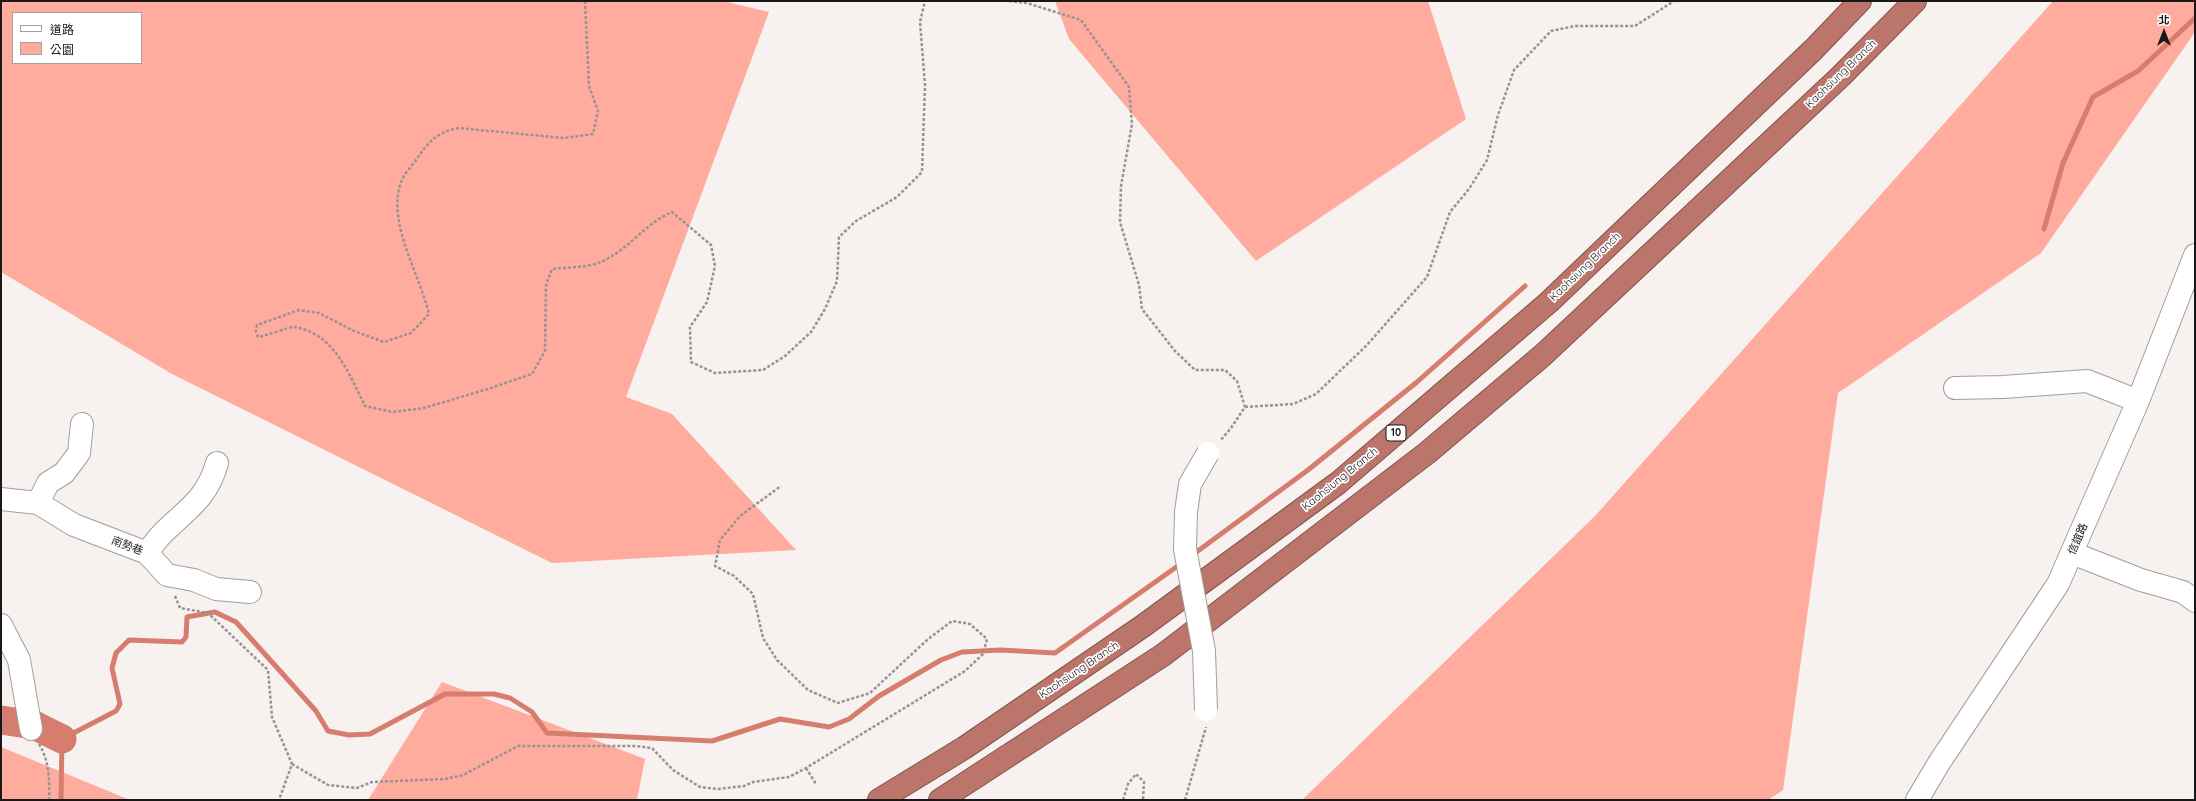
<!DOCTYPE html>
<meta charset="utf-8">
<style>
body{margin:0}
#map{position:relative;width:2196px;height:801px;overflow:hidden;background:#f7f1f0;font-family:Quicksand,"Noto Sans TC",sans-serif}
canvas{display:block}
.frame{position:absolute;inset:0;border:2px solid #191717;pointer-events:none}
.legend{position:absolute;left:12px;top:12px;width:130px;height:52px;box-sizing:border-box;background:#fff;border:1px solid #a3a2a2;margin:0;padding:5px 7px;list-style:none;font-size:12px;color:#191717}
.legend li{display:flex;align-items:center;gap:8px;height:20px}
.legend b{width:20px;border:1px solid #a3a2a2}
.north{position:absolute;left:2144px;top:12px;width:40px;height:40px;-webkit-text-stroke:3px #fff;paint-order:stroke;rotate:0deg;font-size:11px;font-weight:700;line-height:16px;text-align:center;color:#191717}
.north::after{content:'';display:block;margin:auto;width:14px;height:18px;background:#191717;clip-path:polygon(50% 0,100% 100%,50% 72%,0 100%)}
</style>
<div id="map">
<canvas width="2196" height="801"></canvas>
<div class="frame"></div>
<ul class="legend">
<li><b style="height:5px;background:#fff"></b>道路</li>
<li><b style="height:11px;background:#ffab9e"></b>公園</li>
</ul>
<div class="north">北</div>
</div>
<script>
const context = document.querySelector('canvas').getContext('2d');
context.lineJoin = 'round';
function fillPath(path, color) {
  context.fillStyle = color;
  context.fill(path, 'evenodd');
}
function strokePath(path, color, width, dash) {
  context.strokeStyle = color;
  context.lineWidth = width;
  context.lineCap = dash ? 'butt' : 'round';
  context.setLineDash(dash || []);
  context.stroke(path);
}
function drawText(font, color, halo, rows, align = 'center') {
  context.font = font + ' Quicksand,"Noto Sans TC",sans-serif';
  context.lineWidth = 3.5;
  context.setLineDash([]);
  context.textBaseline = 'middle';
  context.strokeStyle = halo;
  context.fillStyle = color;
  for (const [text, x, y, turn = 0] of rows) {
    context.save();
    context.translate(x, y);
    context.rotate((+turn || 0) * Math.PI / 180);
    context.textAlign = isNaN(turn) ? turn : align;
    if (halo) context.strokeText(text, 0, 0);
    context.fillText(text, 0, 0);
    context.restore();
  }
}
fillPath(new Path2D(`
 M1,1H723L769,12L626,397L672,414L796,550L552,563L172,374L1,272ZM13,13H141V63H13Z
 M1055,1H1428L1466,119L1256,261L1069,39Z
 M2053,1H2195V32L2041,253L1838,393L1783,790L1768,800H1302L1595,516Z
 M442,682L645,759L637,800H368Z
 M1,747L130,800H1Z`), '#ffab9e');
strokePath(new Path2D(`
 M2044,229L2063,163L2093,97L2138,71L2195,18
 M1191,556L1308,470L1417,382L1525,286
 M61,800L62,739L116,711L120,704L112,668L116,653L129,640L182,642L186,637L187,617L215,612L236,622L316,711L328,731L349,735L370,734L445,694H494L510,698L532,712L547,733L712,741L780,719L829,727L849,719L879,696L941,660L962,652L1001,650L1055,653L1182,563`), '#d77d6e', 5);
strokePath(new Path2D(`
 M1,720L34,725L62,739`), '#d77d6e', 29);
const minor = new Path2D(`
 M1955,388L2003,387L2087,381L2138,401
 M1,499L38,503L74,525L147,553L167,575L194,580L216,589L250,592
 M38,503L48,483L64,473L79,453L82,424
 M147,553C152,546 157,539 163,533C187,509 207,499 217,463
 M2072,553L2141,580L2183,592L2195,601
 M1,625L19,660L31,729
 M1917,800L1939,763L2058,584L2138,401L2195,255`);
const highway = new Path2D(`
 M879,800L964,748L1143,626L1338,483L1549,302L1814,49L1860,1
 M940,800L1163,655L1427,453L1543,355L1841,76L1915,1`);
strokePath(minor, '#a39d9c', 24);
strokePath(highway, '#82544d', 24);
strokePath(new Path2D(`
 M585,1L589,86L598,111L593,134L564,138L458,128C436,133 429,141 416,160C411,167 402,176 400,185C388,225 420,275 429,314L411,333L384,342L354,331L319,313L299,310L257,325L256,332L258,337C265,336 289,327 293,327C334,332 349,374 365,406L393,412L424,408L491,388L532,374L545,351L546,285L552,269C566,267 585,268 598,263C626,253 645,223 672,212L711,245L715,266L707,302L690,327L691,362L715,373L763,370L785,356L811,332L825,309L837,281L839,237L856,221L897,197L922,172L925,85L920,22L925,1
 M1009,1L1027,3L1081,20L1129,87L1132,124L1121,186L1120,222L1139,285L1142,309L1175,351L1195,370H1225L1237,381L1245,407L1231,428L1220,441
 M1245,407L1293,404L1316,394L1367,345L1427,277L1450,212L1469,189L1487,160L1498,115L1514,70L1551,31L1575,26H1635L1674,1
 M175,596L180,608L208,613L268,670L272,717L292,764L279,800
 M1,726L12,727
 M39,744C49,760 50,781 49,800
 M292,764L328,785L357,788L372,782L445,779L463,775L518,746H636L652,748L673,770L700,787L718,789L744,786L753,782L789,777L806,768L965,671L983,654L987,639L970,624L952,621L927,640L870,693L838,703L808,690L777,660L763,638L753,594L734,576L715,566L720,540L740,516L781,486
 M806,768L816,784
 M1123,800L1128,784L1136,774L1144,782L1143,800
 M1185,800L1206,727`), '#979392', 2.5, [3, 2]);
strokePath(minor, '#fff', 22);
strokePath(highway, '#bb756a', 22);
const minorBridge = new Path2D(`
 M1206,710L1204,651L1185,549L1186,512L1190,484L1208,453`);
strokePath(minorBridge, '#a39d9c', 24, []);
strokePath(minorBridge, '#fff', 22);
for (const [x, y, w] of [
 [1396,433,20]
]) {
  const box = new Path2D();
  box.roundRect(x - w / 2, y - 8, w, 16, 3);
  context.fillStyle = '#fff';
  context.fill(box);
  strokePath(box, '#191717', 1);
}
drawText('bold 10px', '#191717', null, [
 ["10",1396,433]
]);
drawText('11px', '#191717', '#fff', [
 ["Kaohsiung Branch",1841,74,-44],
 ["Kaohsiung Branch",1585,267,-44],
 ["Kaohsiung Branch",1340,479,-39],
 ["信誼路",2078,539,-67],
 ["南勢巷",127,546,21],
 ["Kaohsiung Branch",1079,670,-34]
]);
</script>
